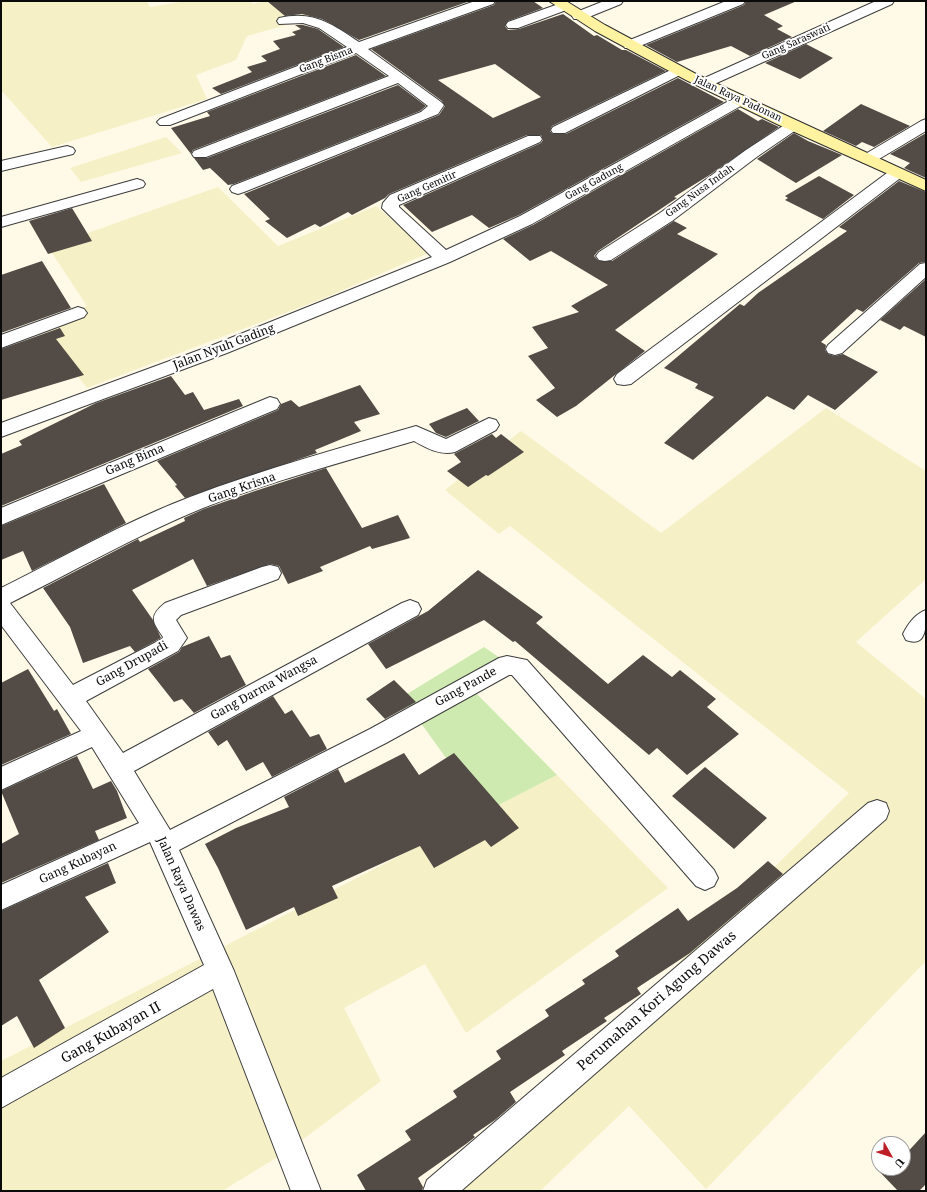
<!DOCTYPE html>
<style>
body{margin:0}
#map{position:relative;width:927px;height:1192px;overflow:hidden;background:#fffae7;font-family:"Noto Serif",serif}
canvas{display:block}
.frame{position:absolute;inset:0;border:2px solid #0a0a0a;pointer-events:none}
.north{position:absolute;left:871px;top:1136px;width:40px;height:40px;box-sizing:border-box;background:#fff;border:1px solid #9d9d9d;border-radius:50%;rotate:129deg;font-size:11px;font-weight:700;line-height:16px;text-align:center;color:#0a0a0a}
.north::after{content:'';display:block;margin:auto;width:14px;height:18px;background:#be1e28;clip-path:polygon(50% 0,100% 100%,50% 72%,0 100%)}
</style>
<div id="map">
<canvas width="927" height="1192"></canvas>
<div class="frame"></div>
<div class="north">U</div>
</div>
<script>
const context = document.querySelector('canvas').getContext('2d');
context.lineJoin = 'round';
function fillPath(path, color) {
  context.fillStyle = color;
  context.fill(path, 'evenodd');
}
function strokePath(path, color, width, dash) {
  context.strokeStyle = color;
  context.lineWidth = width;
  context.lineCap = dash ? 'butt' : 'round';
  context.setLineDash(dash || []);
  context.stroke(path);
}
function drawText(font, color, halo, rows, align = 'center') {
  context.font = font + ' "Noto Serif",serif';
  context.lineWidth = 4;
  context.setLineDash([]);
  context.textBaseline = 'middle';
  context.strokeStyle = halo;
  context.fillStyle = color;
  for (const [text, x, y, turn = 0] of rows) {
    context.save();
    context.translate(x, y);
    context.rotate((+turn || 0) * Math.PI / 180);
    context.textAlign = isNaN(turn) ? turn : align;
    if (halo) context.strokeText(text, 0, 0);
    context.fillText(text, 0, 0);
    context.restore();
  }
}
fillPath(new Path2D(`
 M1,1H147L150,7L186,1H250L253,4L264,1H297L315,17L247,36L236,60L196,75L207,99L52,147L1,90Z
 M166,137L182,153L81,182L70,168Z
 M218,187L278,246L376,206L431,252L322,299L87,388L36,324L87,306L48,247Z
 M826,408L926,471V579L856,642L926,699V961L706,1189L629,1106L540,1191H449L849,793L510,526L499,534L445,490L521,431L661,533Z
 M557,775L668,888L466,1033L425,964L344,1008L381,1081L286,1152L222,1191H1V1061Z`), '#f5f0c6');
fillPath(new Path2D(`
 M484,647L506,662L470,687L557,775L485,812L402,697Z`), '#cfeab0');
fillPath(new Path2D(`
 M267,1H470L359,40L322,19L302,14L285,16Z
 M496,1H533L543,8L508,21L505,26L508,30L519,29L563,14L594,36L597,35L622,50H626L666,71L552,126L550,131L553,134H566L678,78L724,102L519,215L489,228L472,215L432,232L403,205L541,143L543,140L541,135H527L389,194L385,198L352,215L348,212L320,227L315,224L287,238L265,221L270,219L244,194L439,115L445,106L442,101L371,49L494,5ZM495,64L541,97L493,118L438,80Z
 M746,1H797L764,15L783,26L777,29L792,37L750,56L731,46L677,62L646,45L744,5Z
 M295,25H303L318,29L344,47L221,94L212,88L252,72L247,67L267,61L261,56L280,49L273,41L296,35L292,32L301,29Z
 M806,44L833,58L800,79L765,63Z
 M356,55L386,76L193,150L191,154L171,128L210,116L207,112Z
 M398,85L426,106L420,111L234,184L228,185L210,168L203,170L194,158H207Z
 M861,104L910,126L874,147L862,142L856,146L823,131Z
 M738,109L758,121L762,119L779,127L708,176L674,197L677,198L598,251L594,256L599,261H612L674,221L687,228L677,234L718,254L615,330L645,351L576,406L557,417L536,400L555,388L528,356L548,348L532,327L579,312L571,306L608,285L551,251L530,261L503,239L533,225Z
 M794,133L808,141L842,155L796,183L757,159Z
 M926,133V178L904,168L910,163L890,154Z
 M819,176L854,195L823,219L785,200L788,198L785,196Z
 M899,181L926,192V262L919,263L863,312L857,309L821,342L826,345L825,350L828,354L835,356L843,354L878,372L835,410L808,395L794,410L767,396L693,460L664,443L714,397L695,388L698,384L664,368L740,304L744,306L758,293L847,231L839,227Z
 M72,208L92,241L48,254L29,221Z
 M42,261L71,308L1,333V275Z
 M926,279V337L904,326L900,330L880,320Z
 M60,328L65,336L56,339L84,375L1,400V349Z
 M171,376L185,395L193,392L204,410L239,399L243,406L1,506V454L22,445L19,441L96,403Z
 M360,385L380,414L354,422L361,431L315,450L317,453L185,498L175,486L177,485L157,461L278,410L281,404L291,400L299,407Z
 M467,408L479,421L446,437L436,433L429,424Z
 M492,434L496,438L501,434L524,452L488,476L486,475L468,487L447,471L461,462L454,454Z
 M326,468L362,528L398,515L410,538L372,549L370,546L320,567L323,571L288,584L279,566L270,564L207,586L193,559L132,590L153,620L161,638L135,652L130,646L83,663L70,627L43,588L138,539L140,542L185,521L184,518L204,509L255,491Z
 M104,484L126,523L32,571L23,551L1,560V526Z
 M478,570L543,617L536,623L608,684L643,655L672,677L680,670L716,699L707,707L739,734L687,775L657,748L649,755L515,641L513,642L484,620L386,669L368,644L428,611Z
 M209,636L221,658L230,655L246,685L194,713L182,699L174,702L148,669L179,652L182,647Z
 M28,669L54,711L57,709L71,734L1,765V683Z
 M394,680L416,702L385,719L366,699Z
 M273,696L285,714L292,710L310,737L319,734L327,749L272,777L263,762L246,771L227,740L218,746L208,732Z
 M404,753L419,775L454,753L519,828L491,847L485,840L434,868L420,846L332,886L338,898L298,916L294,907L246,930L218,868L205,844L236,828L289,807L284,797L338,769L345,783Z
 M77,756L93,789L111,781L117,791L127,818L95,831L99,840L1,883V844L19,834L1,791Z
 M705,767L767,818L734,849L672,796Z
 M768,861L783,874L690,953L637,988L641,994L604,1018L607,1021L562,1051L565,1055L510,1092L516,1102L495,1120L473,1135L475,1137L466,1144L418,1178L423,1187L422,1191H366L357,1175L411,1140L405,1131L457,1097L453,1091L501,1059L496,1051L549,1016L545,1010L585,984L582,980L619,956L615,951L678,908L688,921L737,888Z
 M108,863L116,883L85,897L109,932L39,980L65,1028L34,1048L17,1016L1,1026V911Z
 M926,1132V1184L919,1191H898L876,1168H903V1157Z`), '#534b46');
const street = new Path2D(`
 M475,1H495L493,4L368,49L441,102L444,105L438,114L244,192L238,194L232,192L230,189L232,186L421,112L428,106L398,83L206,157H194L192,154L194,151L389,76L356,53L170,125H160L157,122L160,119L347,47L319,28L303,23L279,24L277,21L279,18C313,10 332,24 359,42Z
 M604,1H623L621,4L584,19H574L572,16L574,13Z
 M726,1H745L743,4L635,48H625L623,45L625,42Z
 M876,1H894L892,4L710,86H700L698,83L700,80Z
 M564,2L569,3L571,6L569,9L518,28H508L506,25L508,22Z
 M677,67L682,68L684,71L682,74L565,133H553L551,130L553,127Z
 M741,95L746,97L749,100L746,103L532,224L450,262L227,353L1,437V423L213,345L432,257L382,208L383,203L390,195L528,136H540L542,139L540,142L399,205V207L446,250L520,216L736,97Z
 M926,119V131L874,162L868,164L862,162L860,159L862,156L921,121Z
 M794,120L799,122L802,125L799,128L758,156L672,221L611,260L605,261L599,260L596,256L599,252L660,213L746,150L789,122Z
 M67,146L73,148L75,151L73,154L1,171V161Z
 M897,168L903,170L905,173L903,176L631,384L624,385L617,384L614,379L617,374L891,170Z
 M137,179L143,181L145,184L143,187L1,227V217Z
 M926,263V277L842,353L835,355L828,353L826,349L828,345L920,264Z
 M78,307L84,309L87,313L84,317L1,348V335Z
 M270,397L277,399L280,404L277,409L1,525V508Z
 M489,418L496,420L499,425L496,430L455,452C441,456 426,448 414,441C344,462 271,481 203,508C137,535 74,571 10,603L73,685L162,639L163,637C152,621 149,616 165,603L262,567L270,565L278,567L281,573L278,579L181,615L176,620L187,638L178,651L86,701L123,753L402,603L410,600L418,603L421,609L418,615L134,771L170,830L370,729L499,658L507,656L527,660L714,870L718,878L714,886L705,890L696,886L512,675H509L386,743L292,791L179,850L234,971L321,1191H291L213,989L1,1108V1078L204,965L150,842L1,910V885L139,823L92,747L1,790V767L81,731L1,625V588C63,557 125,522 190,497C264,469 340,448 416,426L446,439Z
 M926,610C926,626 927,648 906,640L903,634C908,624 915,614 926,610Z
 M877,800L886,803L889,811L886,819L461,1191H423L427,1180L868,803Z`);
const secondary = new Path2D(`
 M549,1H566L605,25L696,74L926,180V191L779,125L686,80L595,31Z`);
strokePath(street, '#3d3d3d', 2);
strokePath(secondary, '#2c2c2c', 2);
fillPath(street, '#fff');
fillPath(secondary, '#fff3a2');
drawText('10px', '#0a0a0a', '#fff', [
 ["Gang Saraswati",796,42,-24],
 ["Gang Bisma",326,60,-21],
 ["Jalan Raya Padonan",738,99,25],
 ["Gang Gadung",594,182,-29],
 ["Gang Gemitir",427,187,-24],
 ["Gang Nusa Indah",700,191,-36]
]);
drawText('12px', '#0a0a0a', '#fff', [
 ["Jalan Nyuh Gading",224,347,-21],
 ["Gang Bima",135,460,-23],
 ["Gang Krisna",242,488,-19],
 ["Gang Drupadi",132,664,-29],
 ["Gang Pande",466,687,-29],
 ["Gang Darma Wangsa",264,688,-29],
 ["Gang Kubayan",78,863,-25],
 ["Jalan Raya Dawas",181,884,66]
]);
drawText('14px', '#0a0a0a', '#fff', [
 ["Perumahan Kori Agung Dawas",657,1001,-41],
 ["Gang Kubayan II",111,1033,-29]
]);
</script>
